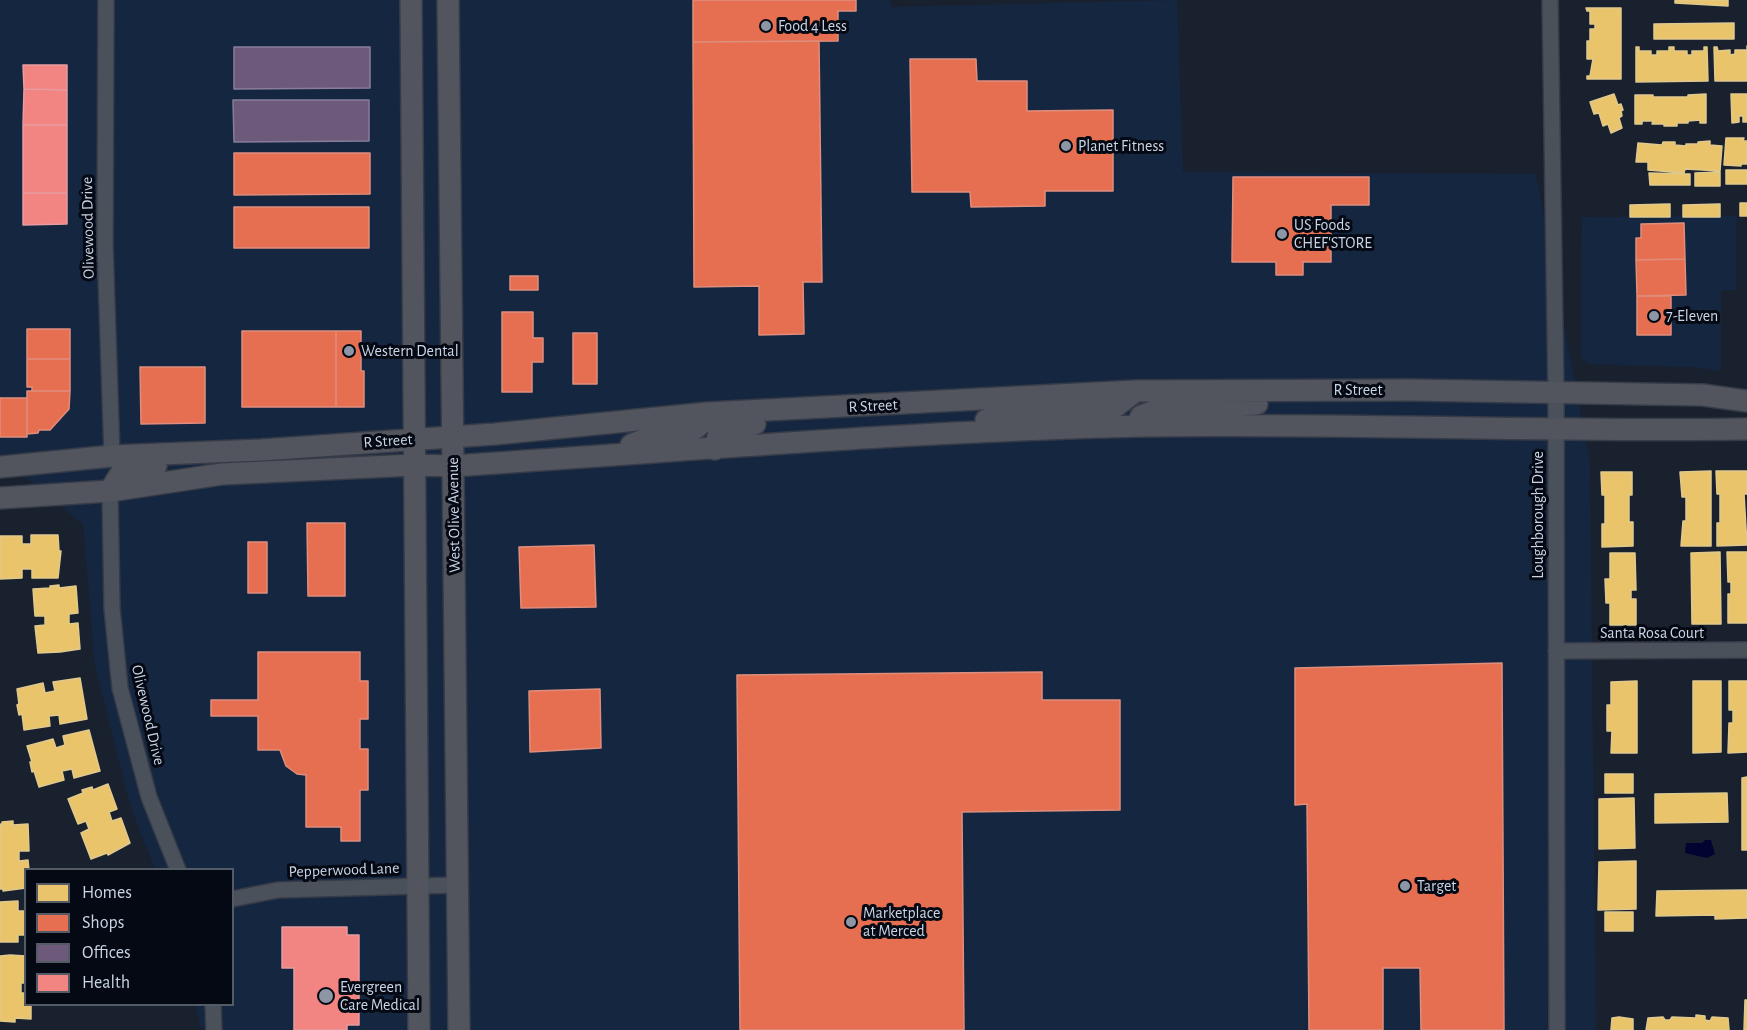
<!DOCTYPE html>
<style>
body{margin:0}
#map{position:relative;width:1747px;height:1030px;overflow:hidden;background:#19212e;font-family:"Alegreya Sans",sans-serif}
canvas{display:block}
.legend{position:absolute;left:24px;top:868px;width:210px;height:138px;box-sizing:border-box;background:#040913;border:2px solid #535b67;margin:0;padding:8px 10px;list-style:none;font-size:18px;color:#cad5e5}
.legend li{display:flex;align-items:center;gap:12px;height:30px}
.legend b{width:30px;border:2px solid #535b67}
</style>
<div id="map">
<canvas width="1747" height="1030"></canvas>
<ul class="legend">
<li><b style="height:16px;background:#e9c46a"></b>Homes</li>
<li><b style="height:16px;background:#e76f51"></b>Shops</li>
<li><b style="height:16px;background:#6d597a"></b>Offices</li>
<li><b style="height:16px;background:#f28482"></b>Health</li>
</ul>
</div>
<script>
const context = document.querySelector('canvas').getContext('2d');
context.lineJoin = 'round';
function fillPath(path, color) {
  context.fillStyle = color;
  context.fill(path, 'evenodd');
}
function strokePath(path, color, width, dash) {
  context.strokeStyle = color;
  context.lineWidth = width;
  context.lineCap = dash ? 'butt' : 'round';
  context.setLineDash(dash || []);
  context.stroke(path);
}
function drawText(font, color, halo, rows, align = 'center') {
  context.font = font + ' "Alegreya Sans",sans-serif';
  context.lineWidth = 6;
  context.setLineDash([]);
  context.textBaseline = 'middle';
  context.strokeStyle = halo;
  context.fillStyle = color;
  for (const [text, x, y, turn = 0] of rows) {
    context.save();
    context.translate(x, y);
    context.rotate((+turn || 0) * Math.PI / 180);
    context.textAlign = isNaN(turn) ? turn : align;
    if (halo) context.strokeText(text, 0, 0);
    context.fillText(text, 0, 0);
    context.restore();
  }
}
fillPath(new Path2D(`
 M0,0H890L891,7L1177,0L1183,172L1536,174L1590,464L1596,1030H205L200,1026L196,1005L232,1004V870L155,869L131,808L95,666L83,524L0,457Z
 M1736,216V290H1721V371L1695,367L1588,364L1581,357L1582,217Z`), '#152641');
fillPath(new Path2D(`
 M1705,840H1711L1715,854L1707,858L1685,853L1686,843H1702Z`), '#020331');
const homes = new Path2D(`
 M1675,0H1728V6L1675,3Z
 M1586,8H1621V79H1587V76H1590L1593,59H1587V41H1590V29H1595V24H1590V11H1587Z
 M1734,23V39H1654V24Z
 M1747,46V81H1715L1714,47H1717L1718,51L1730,50V55L1735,54V50H1747Z
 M1636,47H1639V51H1651V55H1657V51H1669V47H1674V51H1687V55H1692V51H1704V47H1707L1708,81L1636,82Z
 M1614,94L1618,105L1621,104L1623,110L1621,111L1622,116L1619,118L1622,128L1611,133L1608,124L1603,126L1599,113L1594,114L1590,102Z
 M1706,94V123H1700V120L1688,121V123H1677V126H1664V124H1652L1653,121H1642V124H1635V95H1653V97H1688V95Z
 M1731,94H1747V122H1743V116H1739V122L1732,123Z
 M1726,138H1744L1743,141H1747V164H1741V166L1724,165Z
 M1710,141V145L1722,146L1720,171L1685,169L1684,173L1648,170V162H1636L1638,143L1662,145L1663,142H1675V145L1686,146V144H1698V142Z
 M1726,170H1747V184H1726Z
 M1720,172V186H1695V173Z
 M1649,173L1690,174V185H1650Z
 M1740,203H1747V216H1740Z
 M1670,204V217H1630V205Z
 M1720,204V217H1683V205Z
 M1711,471V546H1681L1683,521H1686V497H1682L1680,472Z
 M1716,471H1747V494H1744L1747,545L1717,546V523H1720V494H1717Z
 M1601,472H1632V495H1629V522H1633V546L1602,547V524H1605V495H1602Z
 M31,535H58L59,551H61L58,578H32V569H22V578L0,579V536H22V544H31Z
 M1720,552L1721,624H1692L1691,553Z
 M1727,552H1747V623H1728V594H1731V582H1728Z
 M1610,553H1635L1636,590H1631V599H1636V625H1610V603H1606L1605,579H1610Z
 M59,585V588L76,586L78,613L69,614V624L78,623L80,649L60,652L38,653L35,626L45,625V616H35L33,589L50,588V586Z
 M80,678L87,719L60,724L59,715L49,716L50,726L24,730L22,714L19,715L17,705L19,704L17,689L43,683L45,693L55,691L53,682Z
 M1637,681V753H1611L1612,731H1607V705H1611V682Z
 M1693,681H1721V752L1693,753Z
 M1729,681H1747V752L1728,753L1729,723H1733V710H1729Z
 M89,730L100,771L74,778L72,769L62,771L64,780L39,787L34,771L32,772L30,762H32L27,746L53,739L56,748L65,745L63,736Z
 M1605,774H1633V793H1605Z
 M1747,777V850H1742V778Z
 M108,784L117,809L109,812L112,821L121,818L130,843L108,855L107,853L91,859L81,833L89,829L86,821L78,824L68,799L83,793L82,790L92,787L93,790Z
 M1727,793L1728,822L1655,823V794Z
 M1634,798L1635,848L1599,849V799Z
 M13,821V825L28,824L29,851H19V861L28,860L29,870H26V888L3,891V889H0V824L2,825V822Z
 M1636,861V909L1598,910L1599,862Z
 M1747,890V918L1715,919V915L1656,916L1657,891Z
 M18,901V911H26V935H18V942H0V902Z
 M1605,912H1633V931H1605Z
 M10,955L26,956V983H21V993H26V1004H31V1019L15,1018V1022L0,1021V956Z
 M1745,1000H1747V1030H1744Z
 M1696,1015L1705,1016V1020L1710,1021L1712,1017L1728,1018L1729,1030H1646L1648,1018L1663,1017L1665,1020H1670L1672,1017L1696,1018Z
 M1619,1017L1633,1019V1030H1611L1612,1018Z`);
fillPath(homes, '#e9c46a');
strokePath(homes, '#e0c98f', 1.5);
const shops = new Path2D(`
 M693,0H856V11H838V41L693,42Z
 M819,41L822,282H803L804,334L759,335V286L694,287L693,42Z
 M910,59H976L977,81H1027V111L1113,110V191H1045V206L971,207L970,192H912Z
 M234,153H370V194L234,195Z
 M1233,177H1369V205H1331V262H1303V275H1276V262H1232Z
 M234,207H369V248H234Z
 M1684,223L1685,259L1636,260V238H1641V224Z
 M1685,259L1686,295L1637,296L1636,260Z
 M510,276H538V290H510Z
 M1637,296H1671V335H1637Z
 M502,312H533V338H543V362H532V392H502Z
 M27,329H70V359H27Z
 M242,331H336V407H242Z
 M336,331H361V371H364V407H336Z
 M573,333H597V384H573Z
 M27,359H70V391H32V387H27Z
 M140,367H205V423L141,424Z
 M27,391H70L69,409L50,430H39L38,433L27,434Z
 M0,398H27V437H0Z
 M307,523H345V596H308Z
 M248,542H267V593H248Z
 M594,545L596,607L521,608L519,547Z
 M258,652H360V681H368V719H360V749H368V790H360V841H341V827H306V775L297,774L286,766L280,750H258V716H211V700H258Z
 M1502,663L1504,1030H1421L1420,968H1383V1030H1309L1307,804L1295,805V668Z
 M1042,672V700H1120V810L962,812L964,1030H740L737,675Z
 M600,689L601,748L530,752L529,691Z`);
fillPath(shops, '#e76f51');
strokePath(shops, '#de8e7d', 1.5);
const offices = new Path2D(`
 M234,47H370V88L234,89Z
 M233,100H369V141L234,142Z`);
fillPath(offices, '#6d597a');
strokePath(offices, '#897e9a', 1.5);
const health = new Path2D(`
 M23,65H67V90L24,89Z
 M24,89L67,90V125H23Z
 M23,125H67V193H23Z
 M23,193H67V224L23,225Z
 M282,927H347V935H359V1025H347V1030H294V968H282Z`);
fillPath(health, '#f28482');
strokePath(health, '#e69ca0', 1.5);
const street = new Path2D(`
 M106,0L105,245L112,456
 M1550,0L1556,394L1557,1030
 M110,491L112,608L120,688L149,797L178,870
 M1556,651L1747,650
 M232,899L278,890L457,885
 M213,1004L214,1030`);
const secondary = new Path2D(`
 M411,0L419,1030
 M448,0L459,1030
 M986,420L1036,414L1103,411L1115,407L1136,391
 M1137,426L1141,416L1157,410L1172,408L1257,404
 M631,445C658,431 695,444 708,413
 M715,449L719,432L730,426L755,424
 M0,467L112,456L261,450L495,434L708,413L1136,391L1410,390L1703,395L1747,401
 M110,491L121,473L135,469L156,466
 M0,498L110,491L222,474L414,465L453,466C683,451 912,431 1142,426C1344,423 1545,432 1747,429`);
strokePath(street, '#353b47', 18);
strokePath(secondary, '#353b47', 24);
strokePath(street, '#4b515b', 15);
strokePath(secondary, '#52555d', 21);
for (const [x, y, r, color] of [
 [766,26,6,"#8c96a5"],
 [1066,146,6,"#8c96a5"],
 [1282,234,6,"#8c96a5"],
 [1654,316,6,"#8c96a5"],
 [349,351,6,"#8c96a5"],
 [1405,886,6,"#8c96a5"],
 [851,922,6,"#8c96a5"],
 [326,996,8,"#8c96a5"]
]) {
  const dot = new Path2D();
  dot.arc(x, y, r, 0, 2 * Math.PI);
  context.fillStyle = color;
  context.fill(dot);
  strokePath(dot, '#040913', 2);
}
drawText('16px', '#cad5e5', '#040913', [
 ["Food 4 Less",778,26],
 ["Planet Fitness",1078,146],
 ["US Foods",1294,225],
 ["CHEF'STORE",1294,243],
 ["7-Eleven",1666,316],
 ["Western Dental",361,351],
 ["Target",1417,886],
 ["Marketplace",863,913],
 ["at Merced",863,931],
 ["Evergreen",340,987],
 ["Care Medical",340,1005]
], 'left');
drawText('16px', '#cad5e5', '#040913', [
 ["Olivewood Drive",88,228,-91],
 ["R Street",1358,390],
 ["R Street",873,406,-3],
 ["R Street",388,441,-4],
 ["West Olive Avenue",454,515,-91],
 ["Loughborough Drive",1538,515,-90],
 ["Santa Rosa Court",1652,633],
 ["Olivewood Drive",148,715,77],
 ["Pepperwood Lane",344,870,-2]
]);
</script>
